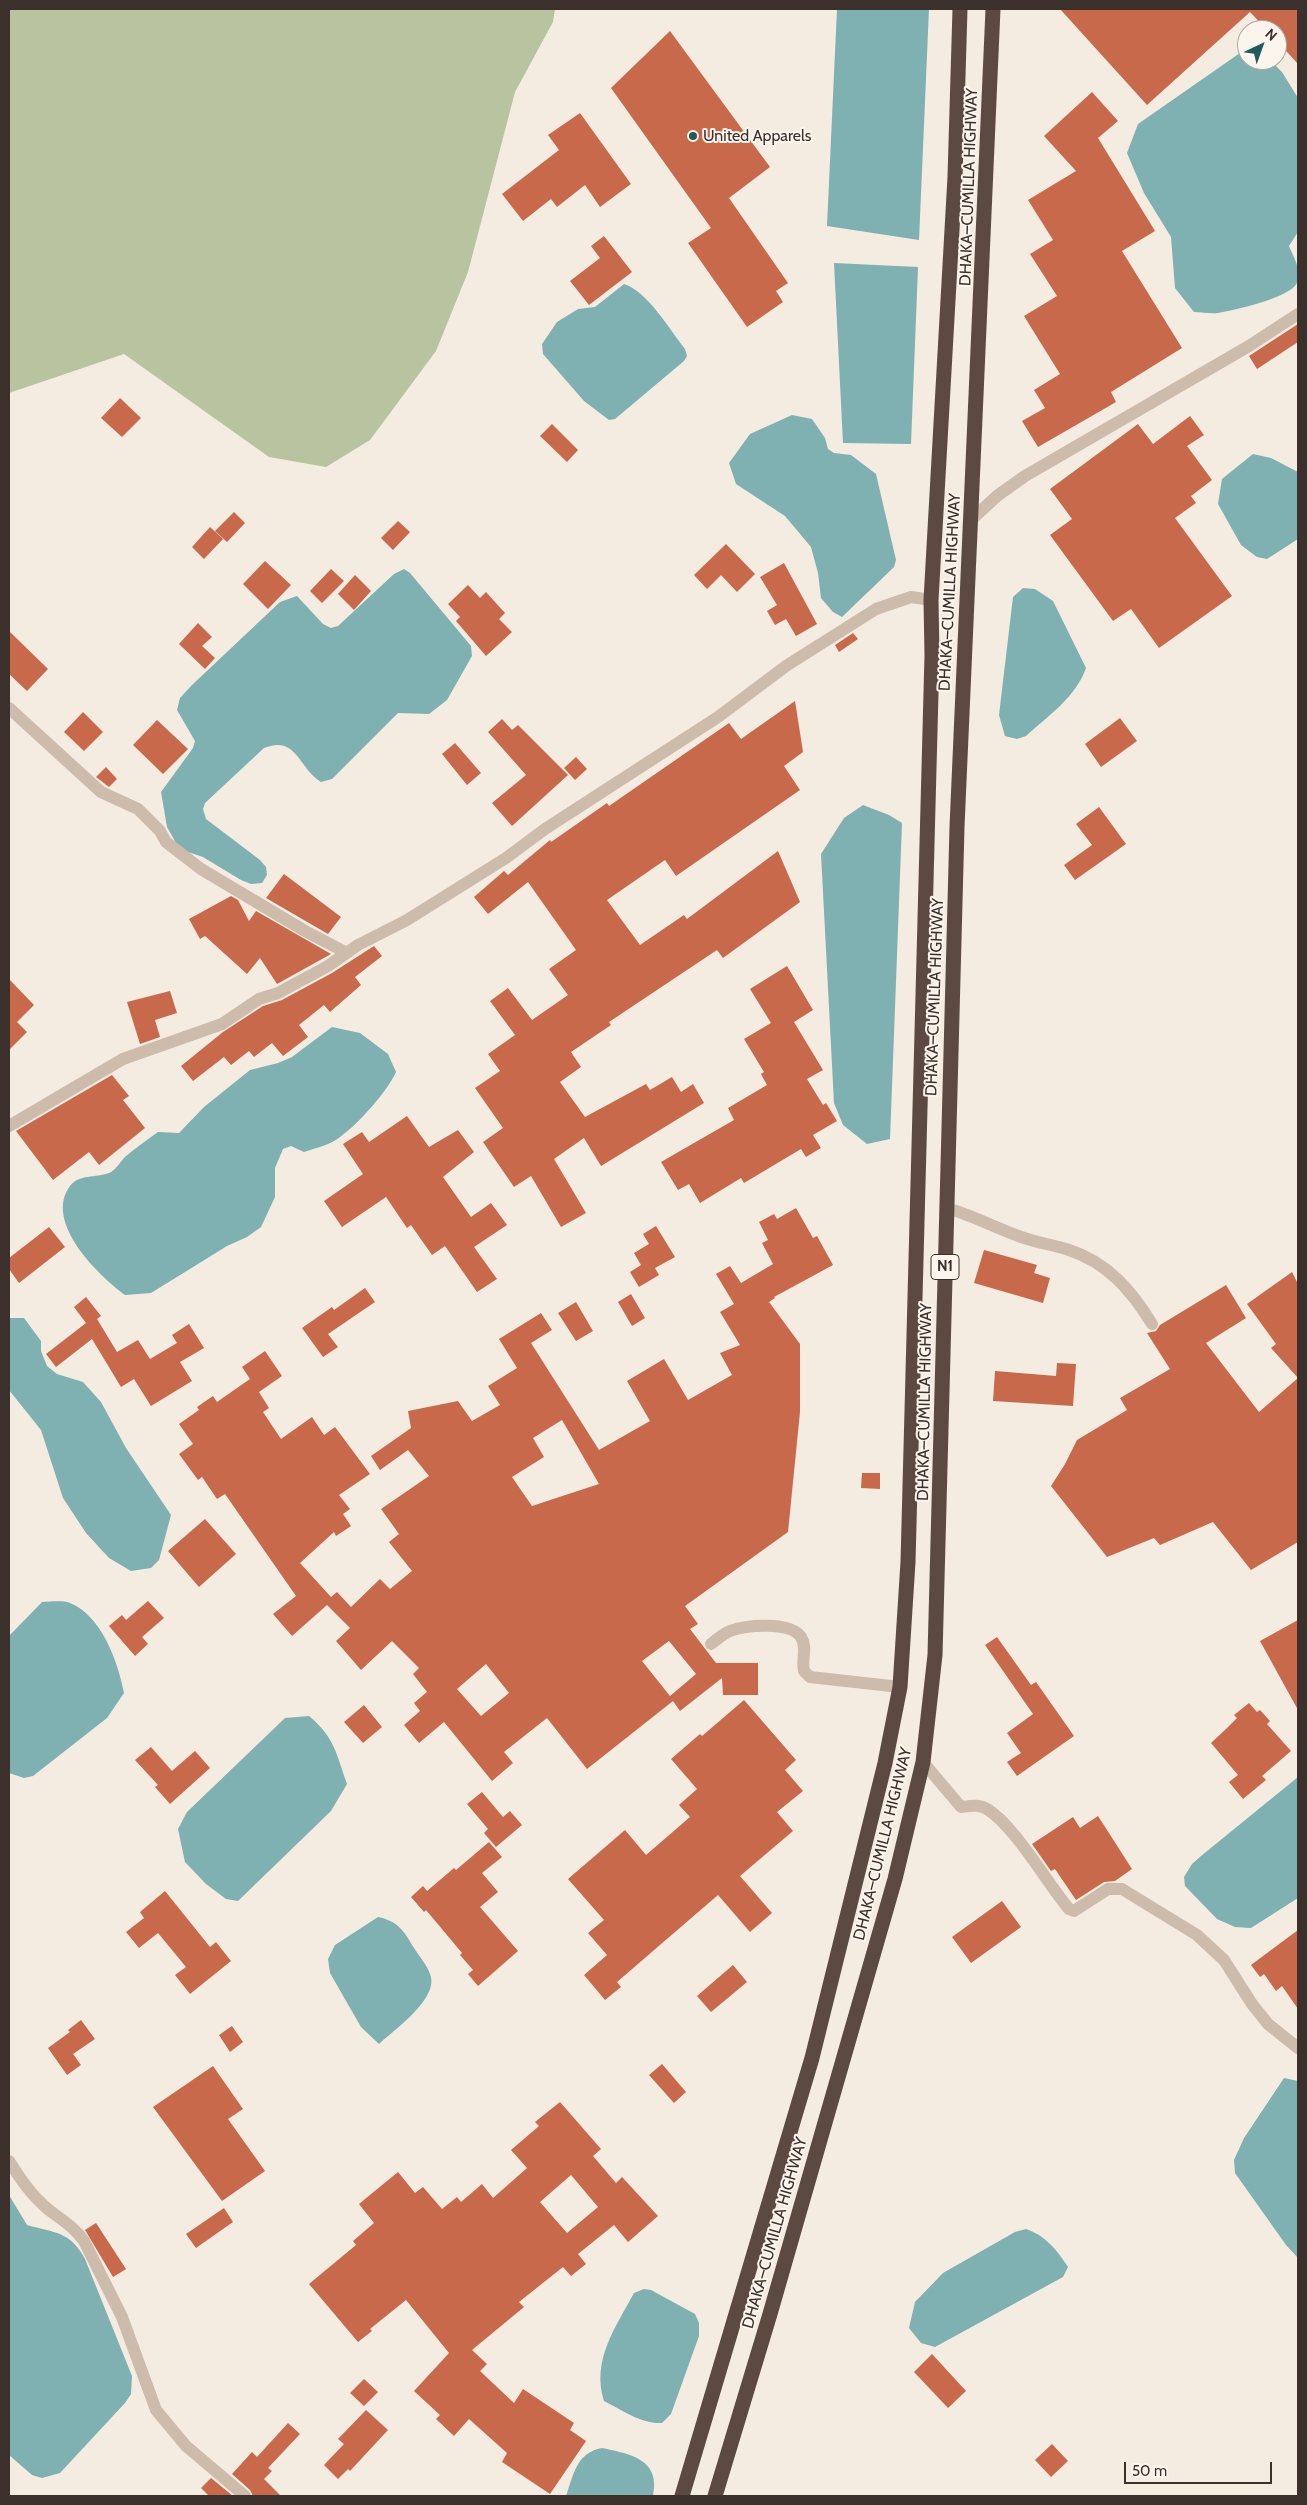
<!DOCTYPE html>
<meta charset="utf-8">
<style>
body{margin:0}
#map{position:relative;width:1307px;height:2505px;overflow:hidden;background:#f4ebe1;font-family:Cabin,sans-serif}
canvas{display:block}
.frame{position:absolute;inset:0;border:10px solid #3b302b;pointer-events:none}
.north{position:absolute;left:1237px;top:20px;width:50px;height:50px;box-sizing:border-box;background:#fbf5ee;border:1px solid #aea6a0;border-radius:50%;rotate:42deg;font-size:14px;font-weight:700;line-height:20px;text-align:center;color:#3b302b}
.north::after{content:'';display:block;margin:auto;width:18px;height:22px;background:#1f5a5e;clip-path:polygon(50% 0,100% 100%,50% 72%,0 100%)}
.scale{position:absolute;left:1124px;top:2462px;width:148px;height:22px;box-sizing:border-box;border:2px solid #3b302b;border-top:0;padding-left:6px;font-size:15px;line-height:18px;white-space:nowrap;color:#3b302b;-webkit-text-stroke:4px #fbf5ee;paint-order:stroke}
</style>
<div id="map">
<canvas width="1307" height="2505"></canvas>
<div class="frame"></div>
<div class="north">N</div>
<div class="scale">50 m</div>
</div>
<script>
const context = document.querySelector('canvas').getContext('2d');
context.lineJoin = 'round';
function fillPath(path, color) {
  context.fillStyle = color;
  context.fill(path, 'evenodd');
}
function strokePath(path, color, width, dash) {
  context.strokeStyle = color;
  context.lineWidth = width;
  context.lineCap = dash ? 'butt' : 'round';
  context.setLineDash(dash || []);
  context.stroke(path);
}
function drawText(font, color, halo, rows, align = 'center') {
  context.font = font + ' Cabin,sans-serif';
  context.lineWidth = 4;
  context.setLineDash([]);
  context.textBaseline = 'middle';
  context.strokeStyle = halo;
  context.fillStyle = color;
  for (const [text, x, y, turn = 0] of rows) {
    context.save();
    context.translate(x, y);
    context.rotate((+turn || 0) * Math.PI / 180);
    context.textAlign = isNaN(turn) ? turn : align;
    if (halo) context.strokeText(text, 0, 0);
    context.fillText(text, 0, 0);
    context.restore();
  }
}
fillPath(new Path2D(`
 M9,9H555L553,22L515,92L468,272L436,351L370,440L326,467L269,457L124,354L9,393Z`), '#b8c4a0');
fillPath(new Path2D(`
 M837,9H929L919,240L827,226Z
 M1240,53H1247V60H1270L1282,72L1298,98V232L1289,246C1293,256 1303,272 1297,283C1290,298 1234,310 1218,313C1211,314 1202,312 1194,312L1175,288L1171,237L1144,193L1127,153L1138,124Z
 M834,263L918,267L911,444L843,443Z
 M624,284C648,292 670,330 685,349L687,356L684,361L615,419L609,420L584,401L543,354L542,344L557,322L578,309L595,307Z
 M792,415L812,419L825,438L828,449L834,453L851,455L876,474L896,560L894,567L842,617L833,612L821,598L818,573L811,547L785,516L736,484L729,463L750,434Z
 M1253,454L1271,458L1298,472V539L1267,559L1257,557L1241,545L1218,504L1222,479Z
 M404,569L410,573L471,646L472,656L447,700L429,714L398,713L332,779L321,782C298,768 297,735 264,748L205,803L203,809L206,819L260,860L266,867L267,875L262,883L251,884L241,880L203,857L188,852L176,843L167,827L161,792L193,748L195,741L177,710L180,698L191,686L280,602L297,596L323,624L331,628L338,626L394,574Z
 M1023,588L1035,589L1053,601L1086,668C1076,697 1048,716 1026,736L1017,739L1005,736L999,715L1013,597Z
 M863,805L889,815L902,823L890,1139L867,1144L843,1125L834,1103L821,854L844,818Z
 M332,1027L360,1033L388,1054L396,1072C387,1092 358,1124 340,1137C330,1145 316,1148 304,1152L291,1146L283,1149L275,1168V1197L261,1227L247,1237L227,1246L151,1293L125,1295C99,1276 43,1222 70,1186C79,1174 96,1178 109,1173C115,1171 120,1162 125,1157C135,1148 147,1140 158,1132L179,1133L204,1107L250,1070L278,1063L292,1057Z
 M9,1318H24L41,1341V1351L47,1366L57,1374L83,1382L101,1402L126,1448L171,1515L159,1560L151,1568L131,1571L109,1558L86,1533L63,1498L41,1430L9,1390Z
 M42,1602C50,1602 62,1600 70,1603C102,1616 118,1662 124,1693L107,1718L33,1776L24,1778L9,1773V1636Z
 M309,1716C335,1738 336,1753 347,1784L331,1811L238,1901L226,1899L206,1884L185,1862L178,1829L187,1812L285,1718Z
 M1298,1777V1898L1251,1928L1235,1927L1217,1919L1185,1886L1184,1877L1192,1864L1201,1856Z
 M378,1917C398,1921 404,1931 414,1948C419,1956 427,1965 430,1974C440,1998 394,2030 379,2044L361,2027L330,1973L328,1959L335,1945Z
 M1284,2078L1298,2081V2258L1286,2245L1235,2173L1234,2160L1244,2138Z
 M9,2195L27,2225C55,2233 70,2231 85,2259L132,2376L131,2394L125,2403L60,2473L42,2478L32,2475L9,2455Z
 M1026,2229C1045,2235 1057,2250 1068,2267L1063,2277L935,2347L921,2343L909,2328L915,2302L943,2273L1015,2232Z
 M644,2289L651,2290L695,2314L699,2323V2336L671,2414L662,2423C641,2424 622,2410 604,2401C591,2360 616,2327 634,2293Z
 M602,2448C630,2454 661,2459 653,2496H566C574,2474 576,2453 602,2448Z`), '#7fb0b2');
fillPath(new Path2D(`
 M1060,9H1298V64L1277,41V30H1267L1250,12L1147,105Z
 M670,31L770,167L729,198L788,283L776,291L783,302L747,327L688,243L711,228L611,88Z
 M1092,92L1118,121L1098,138L1155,231L1122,251L1182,348L1111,392L1116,402L1038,447L1022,421L1045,408L1034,390L1060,374L1024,316L1057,296L1030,254L1053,240L1028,200L1076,171L1044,136Z
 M580,113L631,184L600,207L585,185L557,207L551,199L523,221L502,194L559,150L548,135Z
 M604,236L632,272L589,305L570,281L600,258L591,246Z
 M1298,324V342L1257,369L1249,356Z
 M120,398L141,418L122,437L101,418Z
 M1190,416L1204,435L1187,446L1212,480L1191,496L1196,503L1175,518L1232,596L1159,648L1131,609L1113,621L1050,535L1072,519L1050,489L1138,424L1153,444Z
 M552,424L578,450L567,462L540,436Z
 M234,512L245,523L227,542L215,531Z
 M398,521L410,532L393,550L381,538Z
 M210,527L223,539L204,559L192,547Z
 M726,544L755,574L737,592L721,575L707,589L694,575Z
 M265,561L291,585L268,609L243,584Z
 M784,563L817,624L796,636L786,619L775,625L767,611L777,605L760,577Z
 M331,569L344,581L322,603L310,591Z
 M355,575L371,591L354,610L338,594Z
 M468,585L480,598L486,592L505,613L499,619L512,632L486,656L456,621L460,617L448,604Z
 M198,623L212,637L202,646L215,658L205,669L179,644Z
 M9,631L48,669L27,691L9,674Z
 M853,633L858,639L839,652L835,645Z
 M795,701L803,752L784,766L800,790L676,876L665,860L607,900L640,945L684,915L687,919L778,851L800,902L723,958L717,950L609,1022L611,1025L571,1052L581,1067L560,1082L585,1117L646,1084L650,1090L672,1077L681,1092L693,1084L704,1103L601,1166L584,1138L554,1159L586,1213L561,1227L531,1176L514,1187L483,1142L503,1128L475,1088L500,1071L488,1054L515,1035L490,1001L508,988L532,1020L568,995L549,969L576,950L528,882L488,914L474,897L504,871L508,875L550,840L551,842L607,803L609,806L729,723L741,739Z
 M83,712L103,732L84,751L64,732Z
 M1120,718L1137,741L1101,767L1085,744Z
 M502,719L512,730L518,725L568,775L512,826L492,803L526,775L488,732Z
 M157,720L188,749L163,774L133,745Z
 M455,743L481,773L467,785L442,754Z
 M576,757L587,769L575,780L564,768Z
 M106,767L117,779L109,787L96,777Z
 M1099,807L1126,844L1075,880L1064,865L1092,845L1076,824Z
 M284,874L341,917L328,934L266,898Z
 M231,896L238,900L249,921L256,911L331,954L277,984L260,958L247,974L205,936L200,939L189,919Z
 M374,946L382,956L355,977L361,985L330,1012L324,1005L299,1025L308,1037L283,1056L272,1043L254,1057L249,1051L231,1065L224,1057L193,1081L181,1066L223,1032L263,1006L282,1000L332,973Z
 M787,966L813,1010L794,1022L823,1070L807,1079L823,1105L826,1103L837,1121L813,1135L821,1148L806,1157L801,1149L744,1183L741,1178L700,1203L689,1184L678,1190L661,1162L734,1120L728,1108L767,1085L761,1074L764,1072L744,1039L771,1023L750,989Z
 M9,979L34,1005L17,1022L27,1032L9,1050Z
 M170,991L177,1013L155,1020L160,1037L140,1044L127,1002Z
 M112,1075L129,1096L123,1100L145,1128L99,1165L89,1152L53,1180L16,1131Z
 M407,1116L429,1147L458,1130L474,1152L443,1177L471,1217L491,1203L507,1225L474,1247L497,1279L477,1292L445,1246L432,1255L411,1225L407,1228L386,1197L342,1227L324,1201L363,1174L343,1144L362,1132L369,1142Z
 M796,1208L813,1238L817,1236L833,1265L774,1297L775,1298L769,1302L800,1344V1412L788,1532L685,1606L698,1624L690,1629L716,1663H758V1695H723L722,1678L680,1711L673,1701L587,1769L547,1718L504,1752L513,1763L492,1781L444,1722L419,1743L404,1725L420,1711L414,1703L427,1692L413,1674L419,1668L392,1641L361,1670L336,1641L350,1628L327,1605L292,1636L273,1614L296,1596L225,1494L217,1499L202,1477L198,1480L179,1454L193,1444L179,1424L199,1410L197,1407L213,1396L217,1402L250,1379L242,1367L265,1351L282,1376L259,1392L269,1408L263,1412L281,1439L312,1417L324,1435L335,1427L370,1474L339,1495L350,1509L343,1514L351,1526L336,1536L334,1532L300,1563L331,1597L337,1592L351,1607L380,1579L390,1589L412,1571L389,1542L399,1534L381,1509L429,1476L408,1450L380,1470L371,1456L411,1428L408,1411L458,1401L472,1421L500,1405L488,1386L517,1368L499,1339L541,1313L552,1330L531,1343L599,1450L650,1421L627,1381L664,1359L688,1400L732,1375L720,1353L740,1345L720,1312L734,1304L716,1274L730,1266L741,1283L773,1264L762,1243L768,1240L759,1222L774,1214L777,1219ZM562,1420L599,1484L532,1506L512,1477L544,1457L533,1438ZM669,1641L696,1674L670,1696L642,1661ZM486,1664L509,1693L481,1716L457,1689Z
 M656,1226L675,1257L655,1268L659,1275L639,1287L630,1272L641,1265L634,1253L649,1244L643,1234Z
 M49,1227L65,1247L19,1283L9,1269V1258Z
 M984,1250L1037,1265L1034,1273L1050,1278L1043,1303L974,1283Z
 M1292,1272L1298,1284V1542L1251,1570L1213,1522L1160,1545L1154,1538L1107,1557L1051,1486L1065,1464L1077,1440L1127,1410L1120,1398L1170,1369L1147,1333L1156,1331L1160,1325L1226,1285L1246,1318L1206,1343L1259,1412L1298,1378L1271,1348L1276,1344L1247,1304Z
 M365,1288L375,1302L328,1334L338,1347L323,1357L302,1328L332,1307L334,1310Z
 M631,1294L645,1318L632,1326L618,1302Z
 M86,1297L101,1316L97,1319L117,1352L138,1340L150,1359L177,1343L172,1335L189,1324L204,1348L180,1362L192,1381L151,1406L134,1379L121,1387L92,1339L56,1367L46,1354L86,1323L74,1307Z
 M576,1302L593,1331L576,1341L558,1313Z
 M1057,1363L1076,1364L1073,1406L993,1401L995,1371L1056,1376Z
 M862,1473H880V1489L861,1488Z
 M205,1519L236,1554L199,1587L168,1551Z
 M148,1601L164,1618L142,1637L148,1644L135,1656L109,1626L122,1615L126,1620Z
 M1298,1620V1710L1260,1641Z
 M997,1637L1031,1685L1036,1682L1074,1736L1017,1776L1007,1762L1021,1753L1007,1733L1033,1714L985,1645Z
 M744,1700L796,1760L785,1770L803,1791L777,1812L793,1831L740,1876L772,1913L750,1932L718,1895L617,1982L621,1987L605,2000L584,1975L607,1955L588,1933L604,1920L568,1879L625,1830L646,1855L690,1817L679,1805L697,1789L671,1759L700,1734L702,1736Z
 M1249,1703L1257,1712L1260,1710L1270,1721L1267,1724L1291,1751L1262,1776L1266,1780L1243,1799L1229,1782L1238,1775L1211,1743L1227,1728L1237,1718L1234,1715Z
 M364,1705L382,1727L363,1743L344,1722Z
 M151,1747L172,1771L195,1751L210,1768L170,1804L155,1787L158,1785L135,1760Z
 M482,1792L503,1817L510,1811L522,1825L496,1847L484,1833L488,1829L467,1804Z
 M1098,1816L1132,1869L1115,1881L1104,1882L1076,1900L1055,1869L1051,1871L1032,1844L1073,1817L1080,1828Z
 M489,1842L502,1857L482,1873L498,1892L480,1907L518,1951L478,1986L468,1974L473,1970L460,1955L462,1953L426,1910L424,1912L411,1897L423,1886L427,1891L454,1868L456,1870Z
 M165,1891L210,1947L216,1942L231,1961L190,1994L175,1975L186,1967L158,1933L139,1948L126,1932L144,1918L140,1912Z
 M1002,1901L1021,1927L971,1963L952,1937Z
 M1298,1930V2009L1282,1986L1276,1991L1264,1974L1260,1977L1251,1965Z
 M733,1965L747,1982L711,2012L697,1996Z
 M81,2020L95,2039L73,2054L81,2065L67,2075L48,2048L70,2032L68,2030Z
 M232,2026L243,2042L230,2052L219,2035Z
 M662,2064L686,2092L674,2103L649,2075Z
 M213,2066L243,2109L228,2119L265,2171L222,2201L153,2107Z
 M560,2102L601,2149L593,2156L616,2183L622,2177L658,2216L628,2242L614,2225L578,2254L586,2264L571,2276L563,2267L519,2302L524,2307L472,2350L487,2364L480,2371L514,2403L523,2389L574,2423L570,2430L586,2441L550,2494L502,2462L507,2453L469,2419L454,2436L436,2419L440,2415L414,2391L449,2353L406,2300L370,2329L372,2331L358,2342L309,2284L356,2245L353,2241L374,2223L359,2204L398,2172L415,2193L423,2187L442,2209L457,2197L461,2202L482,2184L493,2198L527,2168L511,2150L539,2126L535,2122ZM571,2175L598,2207L567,2233L540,2202Z
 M224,2208L233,2222L196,2248L186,2234Z
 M96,2223L126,2269L113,2277L85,2230Z
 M932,2354L966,2391L948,2408L914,2372Z
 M364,2379L378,2392L364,2406L350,2393Z
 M366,2410L388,2430L350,2471L348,2469L338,2479L324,2465L344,2444L338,2439Z
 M288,2423L300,2434L268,2468L272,2471L264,2479L281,2496H253L250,2490L232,2474L252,2452L257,2457Z
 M1052,2444L1068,2461L1051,2477L1035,2460Z
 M211,2478L233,2496H209L201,2488Z`), '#c8694b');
strokePath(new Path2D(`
 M971,520L997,496L1025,476L1249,346L1298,314
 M9,708L101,792L138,809L160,831L166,842L201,869L305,931L347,953
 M9,1126L123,1059L222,1024L259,999L278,993L328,966L358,945L407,920L506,858L545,829L718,717L786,666L876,609L911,597L931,600
 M946,1208C973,1215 997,1229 1024,1238C1039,1243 1054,1245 1069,1250C1107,1262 1132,1291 1152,1324
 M711,1644C717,1639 723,1634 730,1631C746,1625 790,1621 801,1637C808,1648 801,1659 804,1671L810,1677L900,1687
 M923,1762L961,1807C970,1806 979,1804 987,1809C1014,1825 1047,1883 1069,1909L1074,1911L1108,1889H1122L1197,1935L1224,1960L1252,2004L1268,2024L1298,2048
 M9,2161C21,2180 32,2196 49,2210C62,2220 74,2227 84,2241L122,2317L156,2410L186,2446L245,2496`), '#cdbbac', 12);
strokePath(new Path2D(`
 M682,2496L812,2058L885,1763L900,1687L908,1562L932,655L931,600L955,177L960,9
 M715,2496L770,2314L895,1879L923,1762L935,1655L957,827L993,9`), '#5c4a42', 15);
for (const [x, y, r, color] of [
 [693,136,5,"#1f5a5e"]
]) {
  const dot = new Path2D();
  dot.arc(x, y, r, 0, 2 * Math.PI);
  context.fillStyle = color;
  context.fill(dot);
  strokePath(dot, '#fbf5ee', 2);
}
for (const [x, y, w] of [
 [945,1267,28]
]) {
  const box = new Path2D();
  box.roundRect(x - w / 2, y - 12.5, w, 25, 4);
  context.fillStyle = '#fbf5ee';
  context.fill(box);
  strokePath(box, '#3b302b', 1);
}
drawText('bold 15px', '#3b302b', null, [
 ["N1",945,1267]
]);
drawText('16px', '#3b302b', '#fbf5ee', [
 ["United Apparels",703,136]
], 'left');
drawText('16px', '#3b302b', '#fbf5ee', [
 ["DHAKA–CUMILLA HIGHWAY",969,187,-88],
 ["DHAKA–CUMILLA HIGHWAY",950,592,-87],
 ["DHAKA–CUMILLA HIGHWAY",935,997,-88],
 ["DHAKA–CUMILLA HIGHWAY",925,1402,-89],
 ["DHAKA–CUMILLA HIGHWAY",883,1844,-76],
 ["DHAKA–CUMILLA HIGHWAY",775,2233,-74]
]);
</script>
